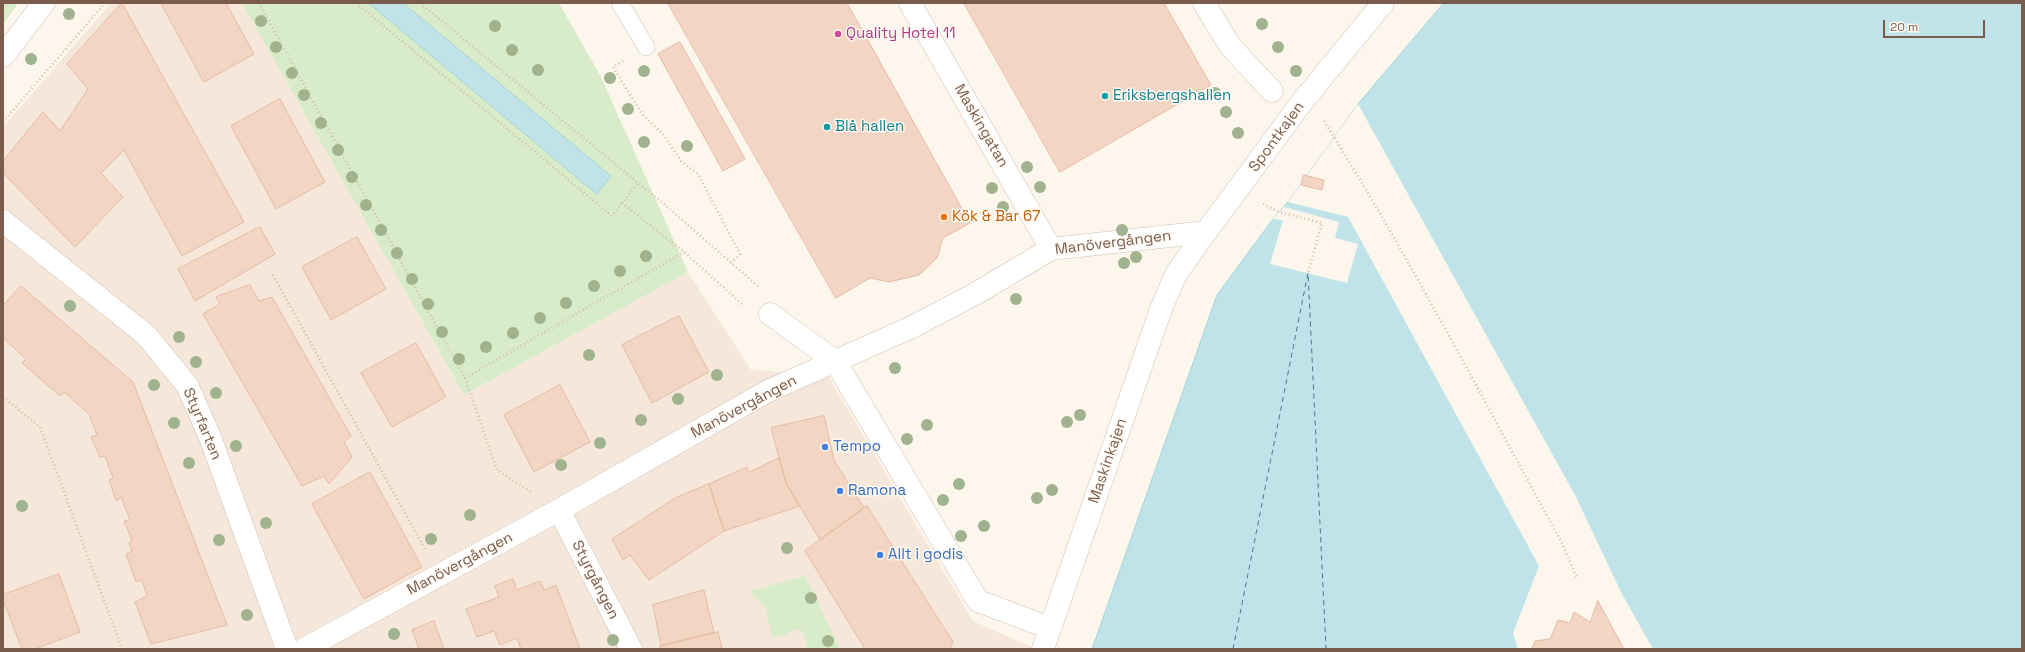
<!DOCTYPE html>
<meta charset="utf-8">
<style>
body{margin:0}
#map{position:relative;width:2025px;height:652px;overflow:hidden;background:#fdf6ec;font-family:"Space Grotesk",sans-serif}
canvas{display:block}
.frame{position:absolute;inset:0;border:4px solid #7a5c4d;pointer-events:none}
.scale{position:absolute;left:1883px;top:20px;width:102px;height:18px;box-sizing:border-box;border:2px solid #7a5c4d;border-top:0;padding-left:5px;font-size:12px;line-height:14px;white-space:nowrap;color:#7a5c4d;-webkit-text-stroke:3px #fffaf3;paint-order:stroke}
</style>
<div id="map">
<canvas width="2025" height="652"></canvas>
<div class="frame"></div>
<div class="scale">20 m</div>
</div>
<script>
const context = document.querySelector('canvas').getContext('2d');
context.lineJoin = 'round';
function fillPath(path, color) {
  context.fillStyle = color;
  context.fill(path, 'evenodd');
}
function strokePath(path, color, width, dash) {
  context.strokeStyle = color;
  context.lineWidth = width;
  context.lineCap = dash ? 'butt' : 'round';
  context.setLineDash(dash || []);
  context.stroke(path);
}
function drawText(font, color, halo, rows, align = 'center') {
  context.font = font + ' "Space Grotesk",sans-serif';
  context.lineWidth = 3;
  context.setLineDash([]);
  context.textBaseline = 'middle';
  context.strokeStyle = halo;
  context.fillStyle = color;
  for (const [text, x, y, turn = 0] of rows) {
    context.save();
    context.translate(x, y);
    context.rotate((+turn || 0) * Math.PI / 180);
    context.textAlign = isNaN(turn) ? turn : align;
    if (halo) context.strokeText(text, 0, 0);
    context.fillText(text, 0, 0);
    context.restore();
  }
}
fillPath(new Path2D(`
 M111,3H242L464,395L688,272L751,370L827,374L973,621L1036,649H3V127Z`), '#f5e8da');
fillPath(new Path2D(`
 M3,3H18L3,25Z
 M242,3H559L601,77L688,272L464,395Z
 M805,576L840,649H806C807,642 805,634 800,629L788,632V634L773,638L766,614L769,610L750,591Z`), '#d8ecc9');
const water = new Path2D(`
 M369,3H403L611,176L597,194Z
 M1444,3H2022V649H1092L1217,295L1273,219L1288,202L1358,104Z`);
fillPath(water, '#bfe3e8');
strokePath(water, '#a5d3da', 1);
fillPath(new Path2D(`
 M1358,104L1575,495L1622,594L1653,649H1518L1513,633L1539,566L1348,217L1288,202Z
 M1284,207L1339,222L1335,238L1358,244L1347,283L1270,264L1283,220L1273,219Z`), '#fdf6ec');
strokePath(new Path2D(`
 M1233,649L1308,273L1326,649`), '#437c86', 1, [5, 4]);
const building = new Path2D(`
 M122,3L244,222L182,256L124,150L101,173L123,197L75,247L3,173V161L43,112L60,131L88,89L67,64Z
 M161,3H226L254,54L204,82Z
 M668,3H847L970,223L943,238L937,258L919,275L889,282L870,278L836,298Z
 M964,3H1164L1211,85L1060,172Z
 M680,42L745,159L723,171L658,54Z
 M280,99L325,182L276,209L231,126Z
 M1304,175L1324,180L1322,190L1301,185Z
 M260,227L275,254L195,301L178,269Z
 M357,237L386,289L331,320L302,267Z
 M250,285L259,301L272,297L351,436L344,442L352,457L329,484L324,476L302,486L203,314L220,304L216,297Z
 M21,286L133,382L227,625L151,644L135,602L147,596L142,580L136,582L126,554L132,551L129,543L132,540L124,521L130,520L121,497L116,501L109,480L113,478L105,456L100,457L91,437L97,435L89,414L64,392L60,396L22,363L26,359L3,338V306Z
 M679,316L709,372L652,403L622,345Z
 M416,343L446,397L392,427L361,373Z
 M560,385L590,442L534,472L504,415Z
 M824,416L834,460L864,508L820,540L786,483L771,428Z
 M779,458L786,483L800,506L724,531L709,484L747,467L749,472Z
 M370,472L422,567L364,599L312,504Z
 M709,484L724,531L649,580L630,555L623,560L612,539L675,498Z
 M867,506L953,642L950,649H865L805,551Z
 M59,574L80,632L35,649H22L3,600V595Z
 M513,579L517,590L540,581L544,590L556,585L580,649H521L517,638L500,645L494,631L477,637L466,609L499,597L495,586Z
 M704,590L714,633L661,646L653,605Z
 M1598,601L1624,649H1532L1535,641L1550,639L1558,620L1570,623L1574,612L1590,622Z
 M434,621L444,649H419L412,630Z
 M718,632L722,649H660V646Z`);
fillPath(building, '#f3d5c3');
strokePath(building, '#e6bba3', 1);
const service = new Path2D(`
 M620,3L646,47`);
const pedestrian = new Path2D(`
 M1051,249L1206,232
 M770,314L835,361L978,601L1050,628
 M1043,649L1161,309L1176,274L1206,232L1302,102L1383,3`);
const minor = new Path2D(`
 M1204,3L1230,46L1272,91
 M3,56L44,3
 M3,221L146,335L187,385L210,437L287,649
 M559,510L631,649
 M304,649L559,510L768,391L912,327L975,294L1051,249L910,3`);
strokePath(service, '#d1beb0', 18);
strokePath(pedestrian, '#d1beb0', 23);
strokePath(minor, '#d1beb0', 23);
strokePath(new Path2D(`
 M259,3L465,378L497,470L531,492
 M356,3L612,216L622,203
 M420,3L665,205L760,288
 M623,61L613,67L642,114L663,134L681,161L698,174L740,254L731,263
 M1324,121C1410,258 1485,403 1563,545L1577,578
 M3,122L105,3
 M637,184L622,203L684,252L743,305
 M1263,204L1279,212L1322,223L1308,273
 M273,275L426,551
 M465,378L684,252
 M3,397L40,427L122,649`), '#d9b8a5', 2.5, [1, 3]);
strokePath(service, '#fff', 17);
strokePath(pedestrian, '#fff', 22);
strokePath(minor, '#fff', 22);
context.fillStyle = '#a0b28e';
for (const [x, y] of [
 [69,14],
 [261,21],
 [1262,24],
 [495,26],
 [276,47],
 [1278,47],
 [512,50],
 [31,59],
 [538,70],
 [644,71],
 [1296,71],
 [292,73],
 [610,78],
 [1215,93],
 [304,95],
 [628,109],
 [1226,112],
 [321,123],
 [1238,133],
 [644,142],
 [687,146],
 [338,150],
 [1027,167],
 [352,177],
 [1040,187],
 [992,188],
 [366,205],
 [1003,207],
 [381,230],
 [1122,230],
 [397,253],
 [646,256],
 [1136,257],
 [1124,263],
 [620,271],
 [412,279],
 [594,286],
 [1016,299],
 [566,303],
 [428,304],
 [70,306],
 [540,318],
 [442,332],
 [513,333],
 [179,337],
 [486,347],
 [589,355],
 [459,359],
 [196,362],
 [895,368],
 [717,375],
 [154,385],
 [216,393],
 [678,399],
 [1080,415],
 [641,420],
 [1067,422],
 [174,423],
 [927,425],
 [907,439],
 [600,443],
 [236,446],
 [189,463],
 [561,465],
 [959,484],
 [1052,490],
 [1037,498],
 [943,500],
 [22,506],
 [470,515],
 [266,523],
 [984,526],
 [961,536],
 [431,539],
 [219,540],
 [787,548],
 [811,598],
 [247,615],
 [394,634],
 [613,640],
 [828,641]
]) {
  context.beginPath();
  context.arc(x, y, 6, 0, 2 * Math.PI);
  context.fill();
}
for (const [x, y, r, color] of [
 [838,34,4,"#d1479c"],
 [1105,96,4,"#0f9aa8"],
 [827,127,4,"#0f9aa8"],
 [944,217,4,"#e8710a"],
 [825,447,4,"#3f7fe0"],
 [840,491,4,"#3f7fe0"],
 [880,555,4,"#3f7fe0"]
]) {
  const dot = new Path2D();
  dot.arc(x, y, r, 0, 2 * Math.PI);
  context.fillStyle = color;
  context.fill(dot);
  strokePath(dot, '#fffaf3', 1.5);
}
drawText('15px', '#b23c85', '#fffaf3', [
 ["Quality Hotel 11",846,34]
], 'left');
drawText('15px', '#0d838f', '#fffaf3', [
 ["Eriksbergshallen",1113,96],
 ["Blå hallen",835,127]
], 'left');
drawText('15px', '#7a5c4d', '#fffaf3', [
 ["Maskingatan",981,126,60],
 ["Spontkajen",1277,137,-54],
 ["Manövergången",1113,243,-7],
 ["Manövergången",744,407,-28],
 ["Styrfarten",202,424,67],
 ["Maskinkajen",1108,461,-71],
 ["Manövergången",460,564,-28],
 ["Styrgången",595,580,63]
]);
drawText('15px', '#c56008', '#fffaf3', [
 ["Kök & Bar 67",952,217]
], 'left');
drawText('15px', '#366cbe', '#fffaf3', [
 ["Tempo",833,447],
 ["Ramona",848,491],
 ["Allt i godis",888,555]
], 'left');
</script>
